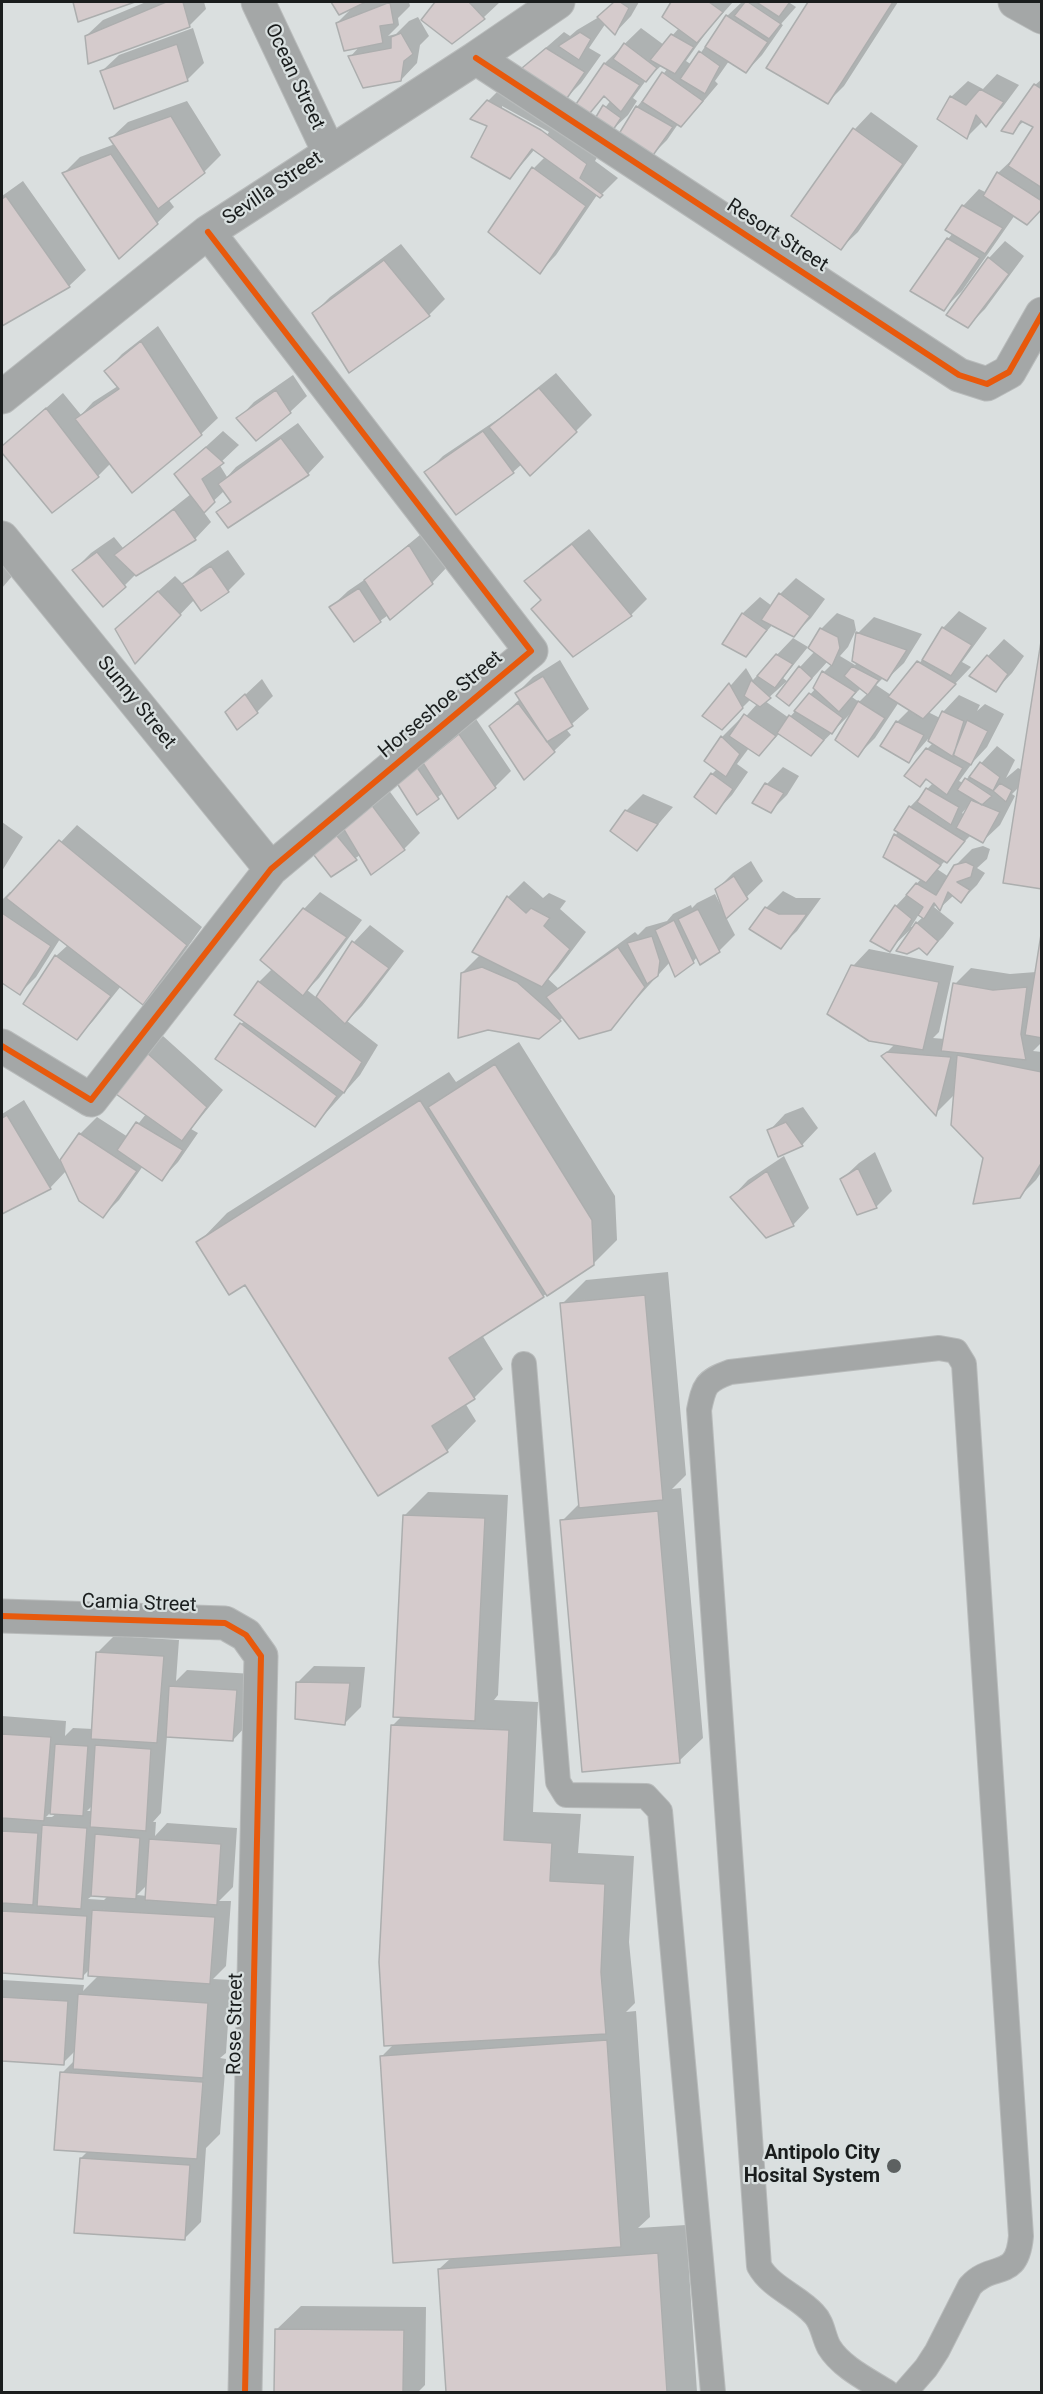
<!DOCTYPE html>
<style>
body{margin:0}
#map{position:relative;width:1043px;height:2394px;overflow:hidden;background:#dadfdf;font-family:Roboto,sans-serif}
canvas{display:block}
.frame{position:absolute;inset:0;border:3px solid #1a1d1d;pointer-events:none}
</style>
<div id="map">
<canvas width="1043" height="2394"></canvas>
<div class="frame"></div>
</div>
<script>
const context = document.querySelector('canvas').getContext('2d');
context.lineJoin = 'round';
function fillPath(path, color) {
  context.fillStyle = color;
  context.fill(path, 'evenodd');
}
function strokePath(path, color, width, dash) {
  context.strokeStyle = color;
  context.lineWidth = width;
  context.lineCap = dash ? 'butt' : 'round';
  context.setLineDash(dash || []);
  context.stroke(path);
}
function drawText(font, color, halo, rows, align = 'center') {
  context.font = font + ' Roboto,sans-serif';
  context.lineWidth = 4.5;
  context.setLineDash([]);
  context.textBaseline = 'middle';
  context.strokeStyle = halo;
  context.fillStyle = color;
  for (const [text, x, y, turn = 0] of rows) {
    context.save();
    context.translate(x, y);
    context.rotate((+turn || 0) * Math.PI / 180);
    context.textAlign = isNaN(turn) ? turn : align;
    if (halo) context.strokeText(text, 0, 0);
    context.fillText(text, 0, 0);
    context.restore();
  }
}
fillPath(new Path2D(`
 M74,2H131L79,20Z
 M146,2H204L206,9L189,26L86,36L103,20Z
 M333,2H409L410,6L398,18L399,25L388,36L396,34L409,21L418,17L429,36L420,45L417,63L401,80L350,57L360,46L337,23L354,6L339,13Z
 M436,2H500L484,17L452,42L423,20Z
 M615,2H639L631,16L615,33L606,23L589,48L601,55L581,83L565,99L518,72L564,32L570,36L577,30L599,17Z
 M675,2H733L708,30L686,61L692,65L727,16L742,2H792L790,3L796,7L781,24L783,25L762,55L746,72L729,61L715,81L718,84L697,109L681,125L678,124L667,140L651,156L619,137L637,107L668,68L662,65L647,79L633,98L637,101L628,115L611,131L595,121L611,100L605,95L585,117L574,110L605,63L641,28L664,45L679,28L664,17Z
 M810,2H898L844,86L827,103L768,67Z
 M193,28L204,63L188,79L115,107L102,71L119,55Z
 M997,74L1019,85L1002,108L986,124L983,121L967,137L951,97L968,81L983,89Z
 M1042,79V209L1015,215L962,291L944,309L948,239L953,233L963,206L979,189L987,193L998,173L1015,157L1035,127L1024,121L1012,132L1035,85Z
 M505,84L603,147L595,161L618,178L600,196L597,195L556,255L540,272L534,168L545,157L535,149L510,178L489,126L488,101ZM502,106L549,132L547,135L502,110Z
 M187,101L221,155L204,172L168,199L174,207L157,223L64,173L80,157L115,144L111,138L128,122Z
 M871,112L918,146L858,232L841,248L793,215L855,129Z
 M23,181L86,270L69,286L2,325V196Z
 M1005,241L1024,256L985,309L968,326L989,258Z
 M401,244L445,299L429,315L314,313L330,297Z
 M158,326L218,418L201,434L111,463L98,476L52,511L2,451V447L63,393L81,415L93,402L118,386L106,371L122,354Z
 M556,373L592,415L576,431L522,464L513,472L426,473L443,456L501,417Z
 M293,375L307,396L290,412L238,419L254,402Z
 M298,423L324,457L308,474L218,512L231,500L224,491L203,511L211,522L195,539L135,575L125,585L74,570L91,553L114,537L123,548L191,494L176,474L223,431L239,445L219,464L227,477L236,467Z
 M589,529L647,599L631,615L573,655L542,599L526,581L543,565Z
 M426,530L448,566L432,583L380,621L331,607L348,591L370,576Z
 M2,542L26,560L2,588Z
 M228,550L245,574L228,591L201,609L195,599L151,645L134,613L175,576L184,585L201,568Z
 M796,578L825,599L811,618L794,635L773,624L746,655L724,644L743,613L760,597L772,606L780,594Z
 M959,611L987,628L962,662L971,667L928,712L940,718L943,712L959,695L980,705L977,711L985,704L1004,714L987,747L973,762L959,781L963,783L997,746L1015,760L1006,778L1018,768L1022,770L1019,787L1012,794L1015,796L1000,825L983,841L971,835L937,869L949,877L955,866L972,849L983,846L990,849L987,859L977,868L985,873L977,885L961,901L954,895L940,908L937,904L934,907L954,923L943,937L927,953L911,929L889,950L872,940L896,906L922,878L885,857L910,807L933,783L927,749L933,743L928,739L909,761L897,722L910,709L899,702L875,738L858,755L852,712L811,754L780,733L759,754L749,748L737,764L748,772L732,795L716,812L712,774L717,769L706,761L722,737L739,720L741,722L757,704L751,699L722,728L704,716L746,668L753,680L793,638L808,647L783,678L788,682L787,681L765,701L789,718L816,688L824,672L832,664L828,661L789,704L778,696L800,667L815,651L821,629L837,613L854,620L856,630L848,647L840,656L855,665L858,662V633L874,617L922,634L904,663L887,679L884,677L876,685L891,695L930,651L943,628ZM861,688L868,693L859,702L852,697ZM970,804L965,815L962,813ZM919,914L923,917L912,927H911Z
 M1004,639L1024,656L1012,673L996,690L988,656Z
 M560,660L589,709L566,729L571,735L554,751L491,726L520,699L517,693L533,677Z
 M262,679L273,696L257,712L244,696Z
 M476,719L511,771L495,787L443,793L418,813L397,781L431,748L435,754Z
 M783,767L799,776L787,795L770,812L754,803L767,784Z
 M388,789L420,833L404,849L360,855L331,875L312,850Z
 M643,794L673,807L637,849L626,811Z
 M2,822L23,837L2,871Z
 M77,825L202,927L159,987L143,1004L121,986L93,1021L77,1038L56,956L68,945L60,939L36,977L20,993L2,981V900L10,892L13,893Z
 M751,861L763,881L726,917L735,935L719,951L697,957L693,962H670L610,1028L563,1017L560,1020L462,973L479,956H483L508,897L524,881L543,898L549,893L566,901L560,909L586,932L558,969L548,979L558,988L635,932L638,935L646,927L667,921L673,914L691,905L692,908L697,903L715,894L720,904H722L717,889L733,873Z
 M783,891L796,898H821L797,931L780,947L766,908Z
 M320,892L362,920L319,978L307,990L317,998L354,942L370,925L404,951L362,1006L347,1021L378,1045L360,1075L315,1125L241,1024L245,1021L259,982L272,969L304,909Z
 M869,949L954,966L939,1032L933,1038L945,1039L955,984L971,968L1010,974L1036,972L1042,1042L1033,1051L1042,1052V1171L1036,1180L1019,1197L985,1157L955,1094L936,1113L883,1056L895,1044L853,966Z
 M163,1036L223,1090L191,1129L198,1133L178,1162L162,1179L143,1166L119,1200L103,1216L66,1171L50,1188L2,1212V1114L24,1100L61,1162L80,1134L97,1117L128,1137L146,1114L147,1052Z
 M519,1042L615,1196L617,1240L593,1264L482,1335L503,1369L474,1398L465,1403L476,1421L447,1451L198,1243L227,1213L449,1072L456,1082Z
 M803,1107L818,1128L802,1145L778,1155L769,1131L785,1114Z
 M875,1152L892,1191L876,1207L842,1179L859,1163Z
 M784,1156L809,1208L793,1225L732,1197L748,1180Z
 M668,1272L686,1475L672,1489L681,1488L703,1738L679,1761L562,1521L580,1503L562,1304L586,1280Z
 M428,1492L508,1495L498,1695L494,1700L538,1702L533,1812L581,1814L578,1853L634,1856L629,1942L635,2003L626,2012L636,2011L650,2217L638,2228L686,2225L697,2392H448L439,2269L451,2258L381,2057L394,2044L392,1726L402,1716L404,1516Z
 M114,1636L179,1640L176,1681L187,1670L253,1674L249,1723L233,1740L167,1735L161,1813L153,1822H156L155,1836L167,1823L237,1828L233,1887L219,1901H231L226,1966L213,1979L231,1980L226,2053L220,2058L226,2059L220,2134L206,2148L201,2222L184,2239L81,2158L89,2150L62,2073L75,2060V2051L63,2063L2,2059V1980L84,1985L83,1991L99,1975L90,1969L82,1977L2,1972V1716L66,1721L65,1736L73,1728L93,1729L98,1652ZM93,1805L92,1811H87ZM51,1812L57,1813L52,1817H46ZM147,1885V1896L137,1895ZM93,1895L108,1896L104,1900L88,1899Z
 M314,1666L365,1667L361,1707L345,1723L297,1683Z
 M301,2306L426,2307L425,2385L418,2392H276L277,2329Z`), '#0003');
const building = new Path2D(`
 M73,2H135L78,22Z
 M166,2H183L190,27L88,64L85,36Z
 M331,2H366L339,15Z
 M390,2L394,24L380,26L383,43L344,51L336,23Z
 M435,2H469L485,19L452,44L421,20Z
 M614,2H620L629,8L615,35L597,17Z
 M671,2H709L723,12L697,43L662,17Z
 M745,2H748L781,24L769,39L734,16Z
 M756,2H790L779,17Z
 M808,2H893L828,104L766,68Z
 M726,15L768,42L746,73L705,47Z
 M580,32L591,39L579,60L558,46Z
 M401,33L413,54L404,61L401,81L363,88L348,56L391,48V37Z
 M671,34L694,47L675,74L650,60Z
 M624,43L657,68L646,82L613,59Z
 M177,44L188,81L114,109L100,71Z
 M546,48L585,72L565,101L516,73Z
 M699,51L720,66L705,94L680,79Z
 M604,63L640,85L621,112L604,96L585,119L572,110Z
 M662,72L703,101L681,127L642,102Z
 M1034,84L1042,89V188L1008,166L1033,127L1021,121L1013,134L1001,131Z
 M980,89L1004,102L986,127L976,115L967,139L937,119L950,96L966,105Z
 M487,100L541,130L587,164L580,178L603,195L600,198L532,149L510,179L471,157L487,126L470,119Z
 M603,105L621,118L611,133L593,122Z
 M636,106L673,127L651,158L617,137Z
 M171,116L205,173L158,209L109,138Z
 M853,128L903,164L841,250L791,216Z
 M111,154L158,224L119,259L62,173Z
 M532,167L586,206L540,274L488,232Z
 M997,172L1042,201V209L1027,225L983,196Z
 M6,196L70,287L2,326V199Z
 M962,205L1003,228L985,254L945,230Z
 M947,238L980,258L944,311L910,291Z
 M988,257L1009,274L968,328L946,315Z
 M384,260L430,316L349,373L312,313Z
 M141,341L202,435L132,493L75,419L119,389L104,371Z
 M539,388L577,432L530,476L489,427Z
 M276,390L291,413L256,441L236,418Z
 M46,408L99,477L52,513L2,453V446Z
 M483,431L514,473L456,515L424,472Z
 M281,438L309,475L228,528L216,512L231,502L218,484Z
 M206,447L224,463L202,479L215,502L204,513L174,474Z
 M174,509L196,540L136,576L114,555Z
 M572,544L632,616L573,657L531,609L541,600L524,581Z
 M409,545L433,584L390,620L364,580Z
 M97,552L126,587L103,607L72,570Z
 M211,566L229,592L201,611L182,584Z
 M359,588L381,622L354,642L329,607Z
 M158,591L181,615L135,664L115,629Z
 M779,593L810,616L794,637L761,620Z
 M742,613L767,630L746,657L722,644Z
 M942,627L972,645L951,676L922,660Z
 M820,628L838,637L840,648L832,666L808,648Z
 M856,632L907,650L887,681L852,661Z
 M1042,635V889L1003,883Z
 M776,654L793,664L775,688L757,676Z
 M987,655L1008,674L996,692L969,676Z
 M917,661L956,684L923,719L888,697Z
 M799,666L812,678L789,706L776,696Z
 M852,666L879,680L868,695L844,676Z
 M822,671L856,692L839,712L813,688Z
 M543,676L573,726L547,742L515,693Z
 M751,680L771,698L760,707L744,696Z
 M729,683L743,708L722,730L702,716Z
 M809,693L843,718L832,734L794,711Z
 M245,694L258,713L237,730L225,712Z
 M858,701L885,718L858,757L835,740Z
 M518,703L555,752L524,780L489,726Z
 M942,711L964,721L953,757L928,741Z
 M744,714L776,736L759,756L729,736Z
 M789,715L824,740L811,756L777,733Z
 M967,720L988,731L971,765L953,755Z
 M896,721L924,735L909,763L880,746Z
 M459,734L496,788L458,819L423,763Z
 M721,736L740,754L726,777L704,761Z
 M926,748L963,768L947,795L926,779L920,787L904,776Z
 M980,762L1000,777L993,791L969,777Z
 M414,763L439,799L417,815L395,780Z
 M711,773L733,789L716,814L694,797Z
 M965,778L992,796L982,805L957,790Z
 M765,783L784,793L771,813L752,803Z
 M1000,783L1012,790L1006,802L993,791Z
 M926,788L959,807L951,825L917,802Z
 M971,800L1000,812L983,843L956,828Z
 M371,804L405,850L371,875L343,828Z
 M909,806L965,841L947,863L894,830Z
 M625,810L658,824L637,851L610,831Z
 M333,831L357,860L331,877L310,850Z
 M894,834L941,865L926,883L883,857Z
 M59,840L187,945L143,1005L6,898Z
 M966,862L974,866L971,877L957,882L970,890L961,903L948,892L940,911L934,903L924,919L918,915L923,907L906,895L916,883L936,895L954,865Z
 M734,876L748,899L726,919L715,889Z
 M507,896L526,913L531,908L550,918L544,926L570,949L542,987L472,952Z
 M895,905L912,919L890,952L870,941Z
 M765,907L779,914H807L781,949L749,929Z
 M303,908L347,937L303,996L260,960Z
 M698,909L720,952L700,965L678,919Z
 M2,913L51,946L20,995L2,983Z
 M674,920L694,963L675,977L655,930Z
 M916,922L938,941L927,955L919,948L907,954L896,951Z
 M1042,928V1038L1025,1035Z
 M652,936L660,961L658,976L647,984L627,943Z
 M352,941L389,968L345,1024L316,997Z
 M618,947L645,987L611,1030L579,1039L546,997Z
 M55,955L111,996L77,1040L23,1004Z
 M851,965L939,982L923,1050L869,1041L827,1014Z
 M482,967L517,982L561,1021L539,1039L488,1030L458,1038L461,973Z
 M258,981L362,1062L344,1093L234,1015Z
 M953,983L993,990L1027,987L1021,1034L1026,1060L941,1051Z
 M240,1023L337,1096L315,1127L215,1059Z
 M145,1051L207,1107L182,1141L116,1094Z
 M887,1052L951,1057L936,1116L881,1056Z
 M957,1055L1042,1072V1162L1020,1198L973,1204L983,1158L951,1125Z
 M495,1064L592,1220L594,1265L547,1296L428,1107Z
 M420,1100L544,1297L449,1358L475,1399L432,1426L448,1452L378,1496L245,1285L229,1295L196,1242Z
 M7,1115L51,1189L2,1214V1118Z
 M136,1122L183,1150L162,1181L117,1150Z
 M786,1122L803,1146L778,1157L767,1130Z
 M79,1133L137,1171L103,1218L79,1201L60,1160Z
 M858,1168L877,1208L857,1215L840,1179Z
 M767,1171L794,1226L766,1238L730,1197Z
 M645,1295L663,1500L579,1508L560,1303Z
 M658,1511L680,1763L582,1772L560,1520Z
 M403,1515L485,1518L475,1721L393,1717Z
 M96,1652L164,1656L157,1743L91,1739Z
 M296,1682L350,1683L345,1725L295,1719Z
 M169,1686L237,1690L233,1741L166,1737Z
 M391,1725L509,1730L504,1840L552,1843L550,1881L605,1884L601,1972L606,2034L384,2046L379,1962Z
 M2,1734L51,1737L44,1821L2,1818Z
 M55,1744L88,1746L83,1816L50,1814Z
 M95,1745L151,1749L146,1831L90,1827Z
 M42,1825L87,1828L81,1909L37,1906Z
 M2,1831L38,1833L33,1905L2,1903Z
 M95,1834L140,1838L136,1899L91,1896Z
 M149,1839L221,1844L217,1905L145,1900Z
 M92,1910L215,1917L210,1984L88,1976Z
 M2,1911L87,1916L83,1979L2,1973Z
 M78,1994L208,2003L203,2078L73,2069Z
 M2,1997L68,2001L64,2065L2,2061Z
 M607,2040L621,2247L393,2263L380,2056Z
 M60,2072L203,2082L197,2159L54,2150Z
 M80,2158L190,2165L185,2240L74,2233Z
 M658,2253L667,2392H446L438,2269Z
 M275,2329L404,2330L403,2392H274Z`);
fillPath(building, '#d5cbcc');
strokePath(building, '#acaeae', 1.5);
const lane = new Path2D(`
 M524,1364L558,1782L566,1795L646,1796L660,1811L713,2392
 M887,2392C868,2380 841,2367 829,2347C823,2336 823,2323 814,2314C798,2296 771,2288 759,2266L699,1410C704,1386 705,1381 730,1372L939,1348L956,1351L964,1364L1021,2236C1017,2282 993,2261 970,2286L937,2351L926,2368L905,2392`);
const street = new Path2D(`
 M258,2L329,152
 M1015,2L1042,17
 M476,58L959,375L987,384L1009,372L1042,314
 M2,397L208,232L476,58L558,2
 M2,538L271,869
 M2,1046L91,1100L271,869L531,651L208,232
 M2,1616L225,1623L246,1635L261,1656L245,2392`);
strokePath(lane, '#b8bbbb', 26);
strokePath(street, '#b8bbbb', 35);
strokePath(lane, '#a4a7a7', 24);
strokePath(street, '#a4a7a7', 33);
strokePath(new Path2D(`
 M476,58L959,375L987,384L1009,372L1042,314
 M2,1046L91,1100L271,869L531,651L208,232
 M2,1616L225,1623L246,1635L261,1656L245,2392`), '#e8590c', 6);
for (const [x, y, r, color] of [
 [894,2166,8,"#5d6161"]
]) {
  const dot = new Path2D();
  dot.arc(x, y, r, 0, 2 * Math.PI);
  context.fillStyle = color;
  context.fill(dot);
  strokePath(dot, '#d9e0e0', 2);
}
drawText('20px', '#1a1d1d', '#d9e0e0', [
 ["Ocean Street",294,77,65],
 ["Sevilla Street",273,189,-34],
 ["Resort Street",777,236,33],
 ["Sunny Street",136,703,51],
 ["Horseshoe Street",441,705,-40],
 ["Camia Street",139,1604,2],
 ["Rose Street",236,2024,-89]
]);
drawText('bold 20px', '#1a1d1d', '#d9e0e0', [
 ["Antipolo City",880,2154],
 ["Hosital System",880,2177]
], 'right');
</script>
